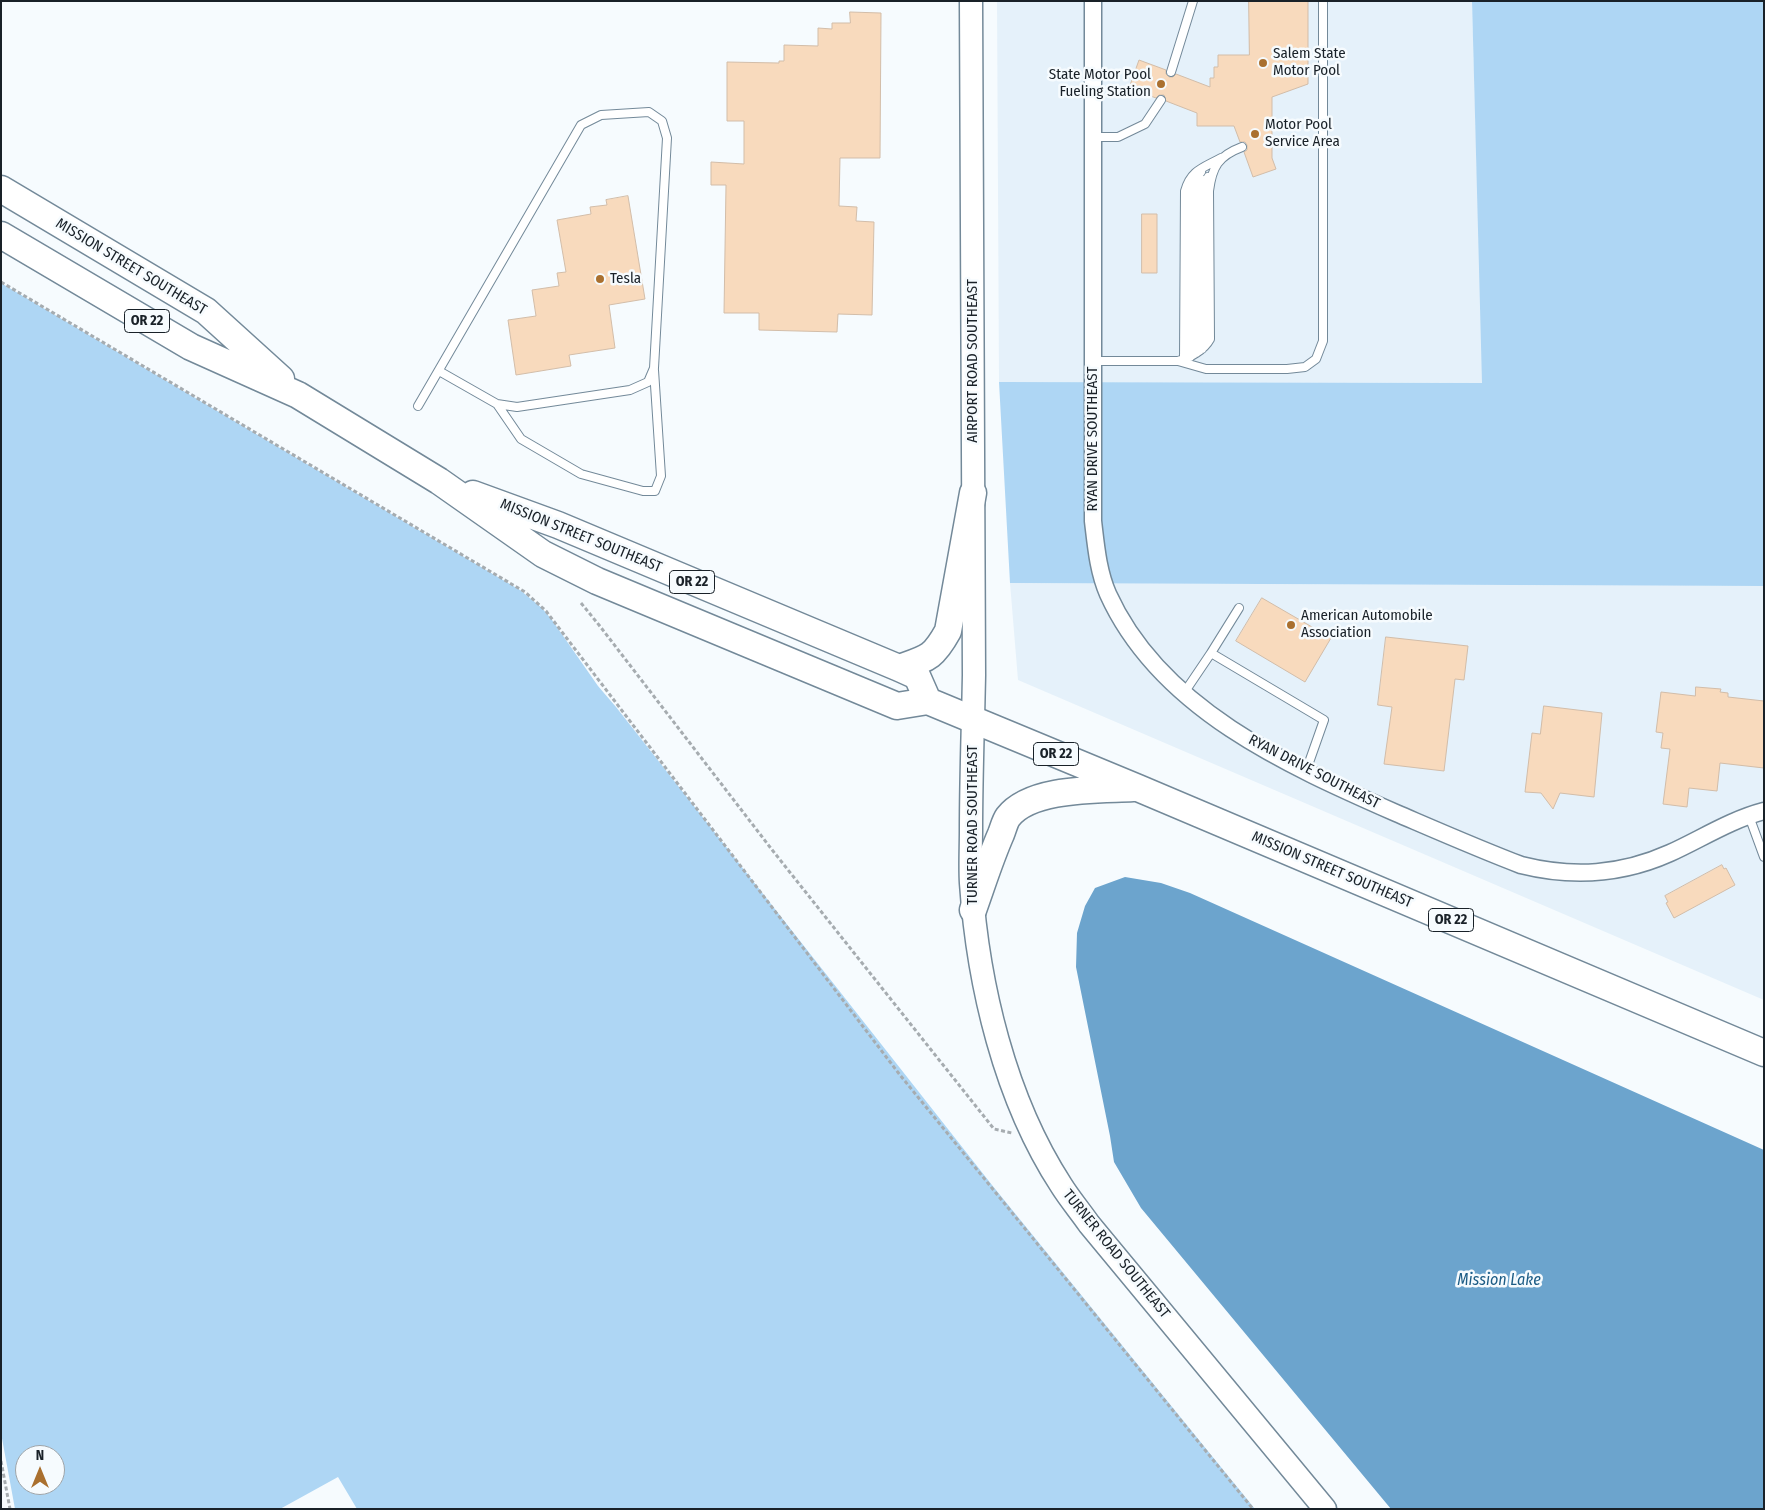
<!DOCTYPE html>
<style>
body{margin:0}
#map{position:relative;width:1765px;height:1510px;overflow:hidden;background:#f6fbfe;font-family:"Fira Sans Condensed",sans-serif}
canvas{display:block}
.frame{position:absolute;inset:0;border:2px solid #192128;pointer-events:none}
.north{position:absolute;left:15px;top:1445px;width:50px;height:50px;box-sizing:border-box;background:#f6fbfe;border:1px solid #9ea4a8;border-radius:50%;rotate:0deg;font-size:14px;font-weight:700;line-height:20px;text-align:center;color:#192128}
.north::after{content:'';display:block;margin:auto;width:18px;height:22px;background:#aa702f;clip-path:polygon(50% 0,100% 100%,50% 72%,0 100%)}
</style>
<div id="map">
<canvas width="1765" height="1510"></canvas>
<div class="frame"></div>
<div class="north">N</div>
</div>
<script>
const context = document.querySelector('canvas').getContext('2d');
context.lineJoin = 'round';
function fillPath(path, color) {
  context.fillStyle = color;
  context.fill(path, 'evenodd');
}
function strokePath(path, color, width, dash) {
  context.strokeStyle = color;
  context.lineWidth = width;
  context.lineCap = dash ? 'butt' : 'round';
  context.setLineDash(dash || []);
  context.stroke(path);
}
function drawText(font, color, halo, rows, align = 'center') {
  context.font = font + ' "Fira Sans Condensed",sans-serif';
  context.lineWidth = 5;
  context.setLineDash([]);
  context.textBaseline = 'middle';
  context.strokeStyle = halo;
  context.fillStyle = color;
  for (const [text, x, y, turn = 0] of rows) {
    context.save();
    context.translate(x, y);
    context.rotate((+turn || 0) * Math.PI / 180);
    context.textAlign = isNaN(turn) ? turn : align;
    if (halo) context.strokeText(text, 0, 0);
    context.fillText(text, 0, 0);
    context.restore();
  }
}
fillPath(new Path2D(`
 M997,1H1472L1483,383L999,382Z
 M1010,583L1764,586V1000L1018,680Z`), '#e5f1fa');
fillPath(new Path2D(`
 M1472,1H1764V586L1010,583L999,382L1482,383Z
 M1,283L520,590L542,608L552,620L598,686L616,707L992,1185L1255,1509H357L338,1477L280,1509H15L1,1433ZM25,1455H55V1485H25Z`), '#aed6f4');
fillPath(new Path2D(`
 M1125,877L1161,883L1190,893L1764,1150V1509H1391L1141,1208L1114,1162L1110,1136L1076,967L1077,933L1085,906L1095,888Z`), '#6ca4cd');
const building = new Path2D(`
 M1249,1H1308V84L1272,97V158L1276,169L1253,177L1244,152L1247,150V145L1245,142H1240L1234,126H1197V113L1166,101L1164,95H1159L1156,98L1129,88L1139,60L1166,70V74L1169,77H1173L1176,74L1210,87V78H1214V67H1218V55H1249Z
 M850,12L881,13L880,158H840L839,206L857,207L856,221L874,222L872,315L838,314L837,332L759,330V313H724L726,185H711V162L744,164V121H727V62L779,63V61H784V45L818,46V28L832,29V23H850Z
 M628,196L645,299L609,305L615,348L569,355L571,366L516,375L508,320L536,316L532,290L559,286L557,273L566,272L557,220L591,214L590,207L607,205L606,200Z
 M1142,214H1157V273H1142Z
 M1262,598L1331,638L1305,682L1236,641Z
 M1386,637L1468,646L1464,680L1455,679L1444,771L1384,764L1392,707L1378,705Z
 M1696,687L1721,689L1720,692L1728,693V697L1764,701V768L1720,763L1717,791L1689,788L1687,807L1663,804L1670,749L1661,748L1663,733L1656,732L1661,692L1695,696Z
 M1544,706L1602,713L1594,797L1560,793L1553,809L1541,793L1525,792L1532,733L1540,734Z
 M1722,865L1724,869L1726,868L1735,885L1674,918L1666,903L1668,902L1665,896Z`);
fillPath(building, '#f8dabd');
strokePath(building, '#d2bda9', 1);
const service = new Path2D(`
 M1171,72L1193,1
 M1093,137H1118L1145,124L1161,100
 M1202,349V191L1208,177
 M1196,353L1197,191L1201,179
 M1190,357L1191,191L1196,179L1201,172
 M1184,359L1185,191C1191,170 1203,168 1221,158
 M1093,361H1178C1190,358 1204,350 1210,339L1209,191C1212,167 1218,156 1242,147
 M1178,361L1206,369H1287L1305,367L1316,359L1323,341V1
 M497,404L521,439L581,474L643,491H655L661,476L654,370
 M418,406L581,125L601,115L649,112L662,121L667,138L654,368L648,382L630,390L517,407L497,404L439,371
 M1211,653L1239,608
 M1184,693L1211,653L1324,720L1306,771
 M1749,816L1764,857`);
const minor = new Path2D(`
 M1093,1V521C1096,546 1098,571 1108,594C1160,709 1287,765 1396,813C1438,831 1479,849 1521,865C1573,878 1621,875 1670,853C1701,839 1730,820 1764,811`);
const secondary = new Path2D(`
 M971,1L974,675C973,727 971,779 971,830C971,848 970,866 971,883C978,985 1005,1099 1061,1185C1069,1198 1080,1211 1089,1224L1325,1509`);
const trunk = new Path2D(`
 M1,189L206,311L281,379
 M1,235L191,347L298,395L439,481L543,554L597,581L897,706L928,701L1138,788L1764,1053
 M473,494L558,525L899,668L917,676L928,701
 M899,668C928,658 933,658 948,631L973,493
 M973,910C982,885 990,859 1001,834C1003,829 1005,821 1008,817C1031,787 1099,790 1133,788`);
strokePath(service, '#738999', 10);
strokePath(minor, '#738999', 19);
strokePath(secondary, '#738999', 25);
strokePath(trunk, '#738999', 29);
strokePath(new Path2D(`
 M1,282L525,592L546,611L900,1075L1253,1509
 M581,603L599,625L773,851L994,1129L1012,1133
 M1,1461L10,1509`), '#a6acb0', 3, [4, 2.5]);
strokePath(service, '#fff', 8);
strokePath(minor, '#fff', 16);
strokePath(secondary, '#fff', 22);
strokePath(trunk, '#fff', 26);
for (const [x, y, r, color] of [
 [1263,63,5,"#aa702f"],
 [1161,84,5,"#aa702f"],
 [1255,134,5,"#aa702f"],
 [600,279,5,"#aa702f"],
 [1291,625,5,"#aa702f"]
]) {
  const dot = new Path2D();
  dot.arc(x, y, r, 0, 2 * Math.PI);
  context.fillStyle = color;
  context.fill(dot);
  strokePath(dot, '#f6fbfe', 2);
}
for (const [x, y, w] of [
 [147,321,45],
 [692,582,45],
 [1056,754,45],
 [1451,920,45]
]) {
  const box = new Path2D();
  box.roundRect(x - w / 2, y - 11.5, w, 23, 4);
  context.fillStyle = '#f6fbfe';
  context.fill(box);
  strokePath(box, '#192128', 1);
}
drawText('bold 14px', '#192128', null, [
 ["OR 22",147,321],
 ["OR 22",692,582],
 ["OR 22",1056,754],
 ["OR 22",1451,920]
]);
drawText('15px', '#192128', '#f6fbfe', [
 ["Salem State",1273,54],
 ["Motor Pool",1273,71],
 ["State Motor Pool",1151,75,"right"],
 ["Fueling Station",1151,92,"right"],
 ["Motor Pool",1265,125],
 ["Service Area",1265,142],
 ["Tesla",610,279],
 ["American Automobile",1301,616],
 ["Association",1301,633]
], 'left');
drawText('15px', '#192128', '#f6fbfe', [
 ["MISSION STREET SOUTHEAST",131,267,31],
 ["AIRPORT ROAD SOUTHEAST",973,361,-90],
 ["RYAN DRIVE SOUTHEAST",1093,439,-90],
 ["MISSION STREET SOUTHEAST",581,536,22],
 ["RYAN DRIVE SOUTHEAST",1314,772,27],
 ["TURNER ROAD SOUTHEAST",973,825,-90],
 ["MISSION STREET SOUTHEAST",1332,870,23],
 ["TURNER ROAD SOUTHEAST",1116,1254,51]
]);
drawText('italic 16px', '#1c5c85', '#f6fbfe', [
 ["Mission Lake",1499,1281]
]);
</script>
